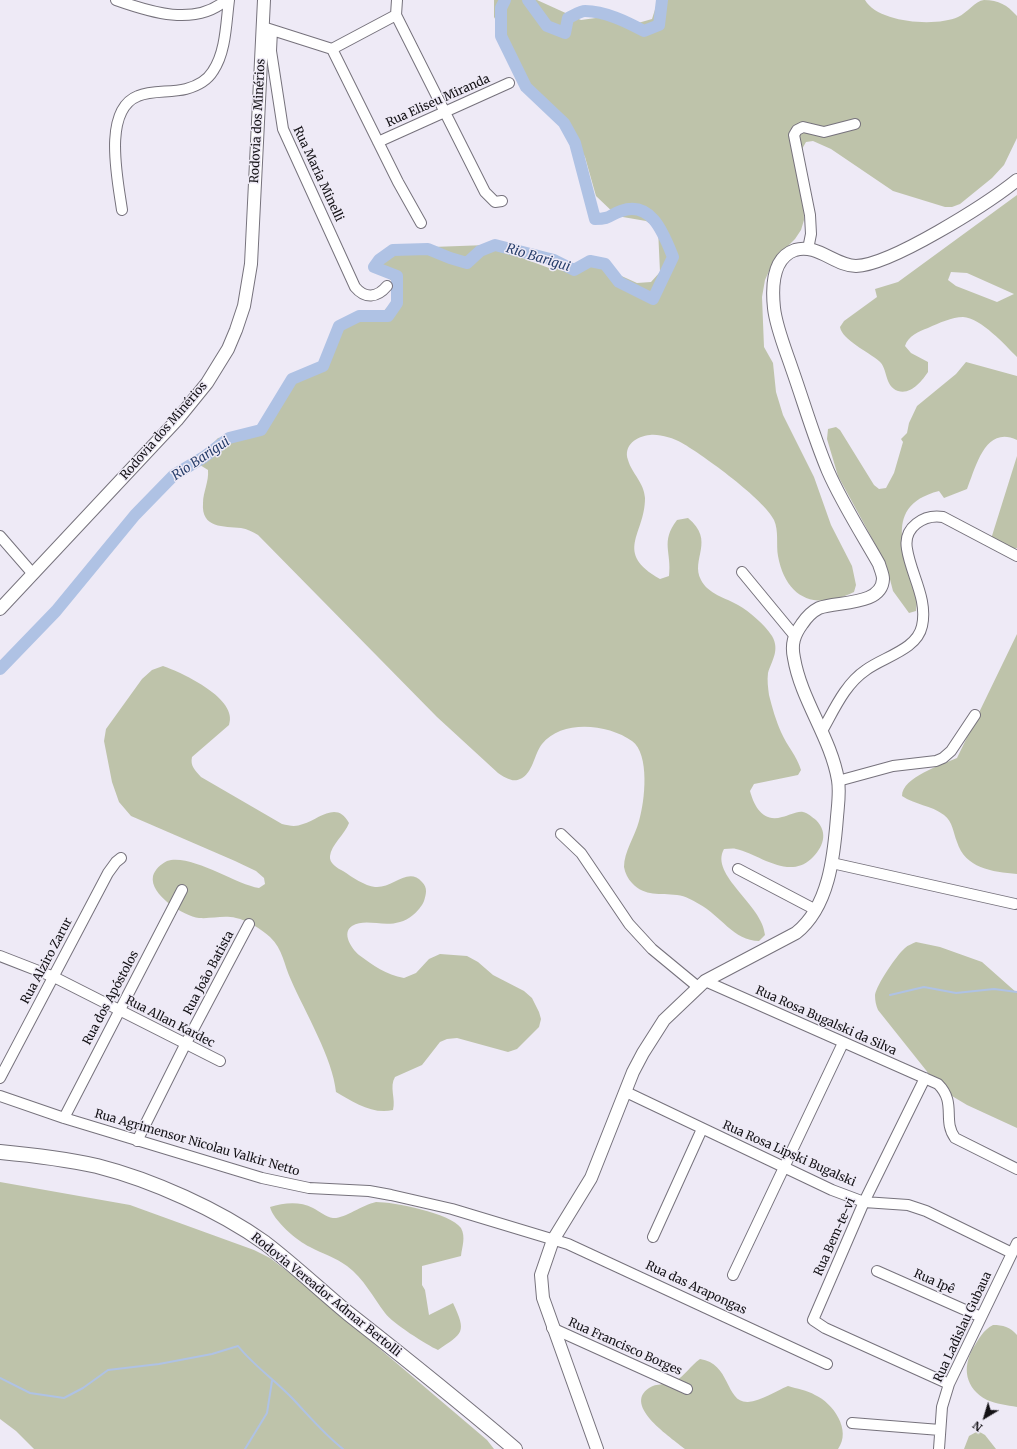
<!DOCTYPE html>
<meta charset="utf-8">
<style>
body{margin:0}
#map{position:relative;width:1017px;height:1449px;overflow:hidden;background:#eeeaf6;font-family:Merriweather,serif}
canvas{display:block}
.north{position:absolute;left:965px;top:1397px;width:40px;height:40px;-webkit-text-stroke:3px #eeeaf6;paint-order:stroke;rotate:218deg;font-size:11px;font-weight:700;line-height:16px;text-align:center;color:#131115}
.north::after{content:'';display:block;margin:auto;width:14px;height:18px;background:#131115;clip-path:polygon(50% 0,100% 100%,50% 72%,0 100%)}
</style>
<div id="map">
<canvas width="1017" height="1449"></canvas>
<div class="north">N</div>
</div>
<script>
const context = document.querySelector('canvas').getContext('2d');
context.lineJoin = 'round';
function fillPath(path, color) {
  context.fillStyle = color;
  context.fill(path, 'evenodd');
}
function strokePath(path, color, width, dash) {
  context.strokeStyle = color;
  context.lineWidth = width;
  context.lineCap = dash ? 'butt' : 'round';
  context.setLineDash(dash || []);
  context.stroke(path);
}
function drawText(font, color, halo, rows, align = 'center') {
  context.font = font + ' Merriweather,serif';
  context.lineWidth = 3;
  context.setLineDash([]);
  context.textBaseline = 'middle';
  context.strokeStyle = halo;
  context.fillStyle = color;
  for (const [text, x, y, turn = 0] of rows) {
    context.save();
    context.translate(x, y);
    context.rotate((+turn || 0) * Math.PI / 180);
    context.textAlign = isNaN(turn) ? turn : align;
    if (halo) context.strokeText(text, 0, 0);
    context.fillText(text, 0, 0);
    context.restore();
  }
}
fillPath(new Path2D(`
 M494,0H537L581,20L618,15L638,23L652,19L658,0H865C878,23 936,27 958,17C967,13 975,1 984,0C999,0 1007,5 1017,16V138L1004,165L992,178L960,204L952,207H945L893,191L831,149L813,141L806,142L802,149L804,220L801,230L795,239L774,260L765,280L762,297L764,347L773,363L776,392L783,415L814,477L831,525L852,566L856,585L854,592C816,611 786,599 778,556C776,545 779,531 774,520C765,500 703,455 682,443C673,438 660,434 650,435C637,436 623,445 628,460C632,474 644,482 645,498C645,535 613,552 660,579L669,576C672,552 660,542 677,520L688,518C716,541 690,559 701,580C708,594 726,598 738,605C750,612 764,624 772,636C780,650 772,660 768,673C767,680 768,688 769,695C772,707 776,721 781,732C787,746 797,756 801,770L798,775L754,784L750,791C754,806 763,823 782,817C789,816 796,811 803,812C808,813 812,817 816,820C829,833 823,848 811,859C788,880 759,854 736,849C733,848 728,849 724,849C709,875 763,905 765,935L759,941C734,941 720,915 699,904C692,900 686,896 677,895C660,893 645,897 632,883C628,879 625,873 624,867C624,852 635,836 639,821C645,801 650,754 632,741C608,724 562,719 542,744C534,754 533,774 520,779C513,783 504,777 498,773L437,717L258,535C253,532 247,529 241,528C224,526 201,529 203,503C203,492 209,482 208,470L200,465L189,468L218,438L247,433L260,423L281,391L324,361L339,327L350,315L379,316L394,300L398,287L383,273L380,266L390,256L405,248L487,245L549,268L595,264L637,283L651,282L660,272L658,229L646,221L617,216L596,196L585,157L563,118L514,67L506,38L494,17Z
 M1017,195V357C1005,345 981,318 963,317C952,317 939,323 928,328C919,331 908,336 905,346L911,353L928,362V372C922,381 911,395 898,391C884,386 888,368 879,361C869,352 842,340 840,327L844,321L877,297L875,289L898,282ZM951,272L967,273L1014,294L997,302L956,286L948,280Z
 M966,362L1017,376V440C985,425 976,467 967,489L944,498L939,491C877,507 910,559 917,602L916,611L909,613L893,591L886,564L838,476L827,439L828,429L836,427L840,430L874,485L879,489L886,488L894,473L903,442L901,439L907,433L909,423L917,406L956,374Z
 M1017,456V548L1009,551L991,539Z
 M1017,634V874C992,872 965,868 957,842C953,832 953,822 944,815C931,805 915,805 902,796C902,777 942,765 957,758Z
 M163,666C183,673 239,699 229,725L192,757C190,766 195,770 201,777L282,824C290,826 296,827 303,824C319,819 337,800 349,823C345,834 331,845 330,856C329,863 337,868 343,871C352,877 365,886 375,887C392,889 408,866 422,882C428,888 426,894 424,901C422,906 417,912 413,915C391,933 369,916 352,926C341,933 352,949 359,955C373,965 386,975 404,978L416,973L429,959L440,954L467,956L478,962L493,975L524,991L532,998L539,1012L541,1019L539,1027L517,1049L508,1052L457,1038L447,1039L440,1042L422,1065L395,1077C389,1087 396,1099 393,1110C373,1115 353,1102 336,1092C333,1059 305,1012 291,980C284,965 283,949 270,937C261,929 247,920 236,918C223,915 212,919 199,918C184,916 149,895 153,876C155,869 161,864 167,861C190,853 235,884 259,888L265,884L264,878L256,871L235,861L131,816L119,802L112,782L104,741L106,729L142,679L152,670Z
 M916,942L940,947L982,962L1017,993V1128L967,1105L947,1093L929,1074L878,1010C876,1005 875,1001 875,995C877,984 896,956 905,948C908,945 912,944 916,942Z
 M0,1182L130,1205L254,1250L270,1258L300,1281L487,1440L494,1449H34L16,1431L0,1419Z
 M376,1202C394,1202 450,1213 461,1228C466,1237 462,1247 461,1256L422,1266V1285L425,1290L429,1315L453,1303C467,1333 463,1333 438,1350C427,1345 392,1323 385,1313C373,1297 364,1279 347,1266C335,1257 323,1254 310,1247C297,1241 273,1220 270,1207C284,1203 299,1201 313,1208C319,1211 326,1217 333,1218C344,1219 362,1205 376,1202Z
 M993,1325C1003,1325 1010,1327 1017,1335V1407C1007,1405 996,1404 987,1400C965,1388 962,1368 973,1348C979,1339 983,1330 993,1325Z
 M700,1359C731,1363 725,1403 748,1402C761,1401 776,1391 788,1386C797,1389 807,1390 815,1395C833,1403 852,1430 838,1449H685C672,1438 622,1406 649,1388C656,1383 667,1385 675,1381C684,1377 691,1365 700,1359Z
 M978,1431L985,1435L996,1449H964L969,1436Z`), '#bec3aa');
strokePath(new Path2D(`
 M890,995L924,987L956,993L994,989L1017,992
 M0,1378L30,1393L64,1398L83,1388L108,1370L159,1364L212,1354L238,1346C254,1366 275,1380 293,1399C309,1416 324,1434 343,1449
 M245,1449L267,1413L272,1381`), '#afc2e4', 2);
strokePath(new Path2D(`
 M528,0L547,26L565,33L568,18C573,16 580,11 585,11C605,11 627,22 644,31L659,25L662,0
 M0,669L56,611L135,515L174,475L204,457L229,438L261,430L292,379L323,366L339,326L359,316H388L397,303V276L374,267L379,260L393,250L428,249L450,258L467,263L480,251L495,245L554,260L574,270L590,261L605,264L619,282L653,299L673,257C664,235 652,200 621,211C609,215 611,219 595,219L575,143L564,123L526,87L501,36V8L505,0`), '#afc2e4', 12);
const minor = new Path2D(`
 M116,0C150,12 195,27 226,0
 M397,0L396,15L485,192L495,202L502,201
 M266,28L332,49L396,15
 M272,30L271,51L283,129L355,287C365,299 377,298 387,286
 M332,49L398,182L421,223
 M378,142L509,83
 M122,210C118,181 102,110 138,96C152,90 170,93 186,89C197,86 207,81 213,71C226,52 226,23 229,0
 M808,249L811,234L810,215L794,135L797,130L803,127L824,132L855,124
 M0,536L33,574
 M742,572L794,635
 M822,731C834,710 845,684 866,670C883,657 917,650 922,626C928,599 911,575 907,549C903,527 924,514 943,517L1017,556
 M838,781L893,766L936,761L943,758L951,751L975,715
 M561,834L581,853L629,924L652,949L698,987
 M832,863L1015,904
 M738,869L816,910
 M0,956L54,977L220,1061
 M705,981L938,1084C957,1103 942,1120 955,1138L1017,1169
 M0,1078L108,873L116,862L121,858
 M925,1078L864,1202L813,1320L825,1328L949,1384
 M626,1092L832,1190L864,1202L908,1205L926,1211L1012,1253
 M0,1096L64,1118L262,1178L309,1188L369,1191L391,1195L452,1209L568,1244L827,1364
 M64,1118L182,890
 M137,1141L185,1045L249,924
 M653,1237L702,1129
 M877,1271L981,1317
 M733,1275L843,1043
 M552,1328L687,1389
 M852,1423L940,1430
 M939,1449L942,1407L949,1384L1017,1243`);
const major = new Path2D(`
 M0,609L177,420L207,383L228,349L236,330L244,306L251,264L264,0
 M597,1449L543,1298L541,1275L553,1240L591,1178L633,1072L643,1053L664,1020L705,981L796,933C829,907 834,856 837,817C838,805 840,792 838,780C831,738 801,700 794,658C791,644 794,635 802,624C806,618 811,612 819,608C837,601 882,606 883,579C883,574 880,568 879,564C862,534 842,503 828,471C814,438 804,403 792,369C786,351 776,327 774,308C772,289 772,258 795,250C817,243 835,266 856,266C891,265 987,204 1017,180`);
const highway = new Path2D(`
 M0,1152C32,1155 65,1159 97,1166C152,1180 219,1210 265,1243C294,1265 321,1291 349,1314C405,1358 461,1403 515,1449`);
strokePath(minor, '#76727c', 12);
strokePath(major, '#76727c', 14);
strokePath(highway, '#76727c', 16);
strokePath(minor, '#fff', 10);
strokePath(major, '#fff', 12);
strokePath(highway, '#fff', 14);
drawText('12px', '#131115', '#eeeaf6', [
 ["Rua Eliseu Miranda",438,101,-24],
 ["Rodovia dos Minérios",258,121,-87],
 ["Rua Maria Minelli",318,174,65],
 ["Rodovia dos Minérios",164,431,-49],
 ["Rua Alziro Zarur",47,961,-62],
 ["Rua João Batista",209,973,-62],
 ["Rua dos Apóstolos",111,998,-62],
 ["Rua Rosa Bugalski da Silva",826,1021,24],
 ["Rua Allan Kardec",170,1022,27],
 ["Rua Agrimensor Nicolau Valkir Netto",197,1143,16],
 ["Rua Rosa Lipski Bugalski",789,1154,24],
 ["Rua Bem-te-vi",835,1237,-66],
 ["Rua Ipê",934,1282,24],
 ["Rua das Arapongas",696,1288,25],
 ["Rodovia Vereador Admar Bertolli",326,1295,39],
 ["Rua Ladislau Gubaua",963,1327,-65],
 ["Rua Francisco Borges",625,1347,24]
]);
drawText('italic 13px', '#273e6b', '#eeeaf6', [
 ["Rio Barigui",538,258,17],
 ["Rio Barigui",201,459,-34]
]);
</script>
